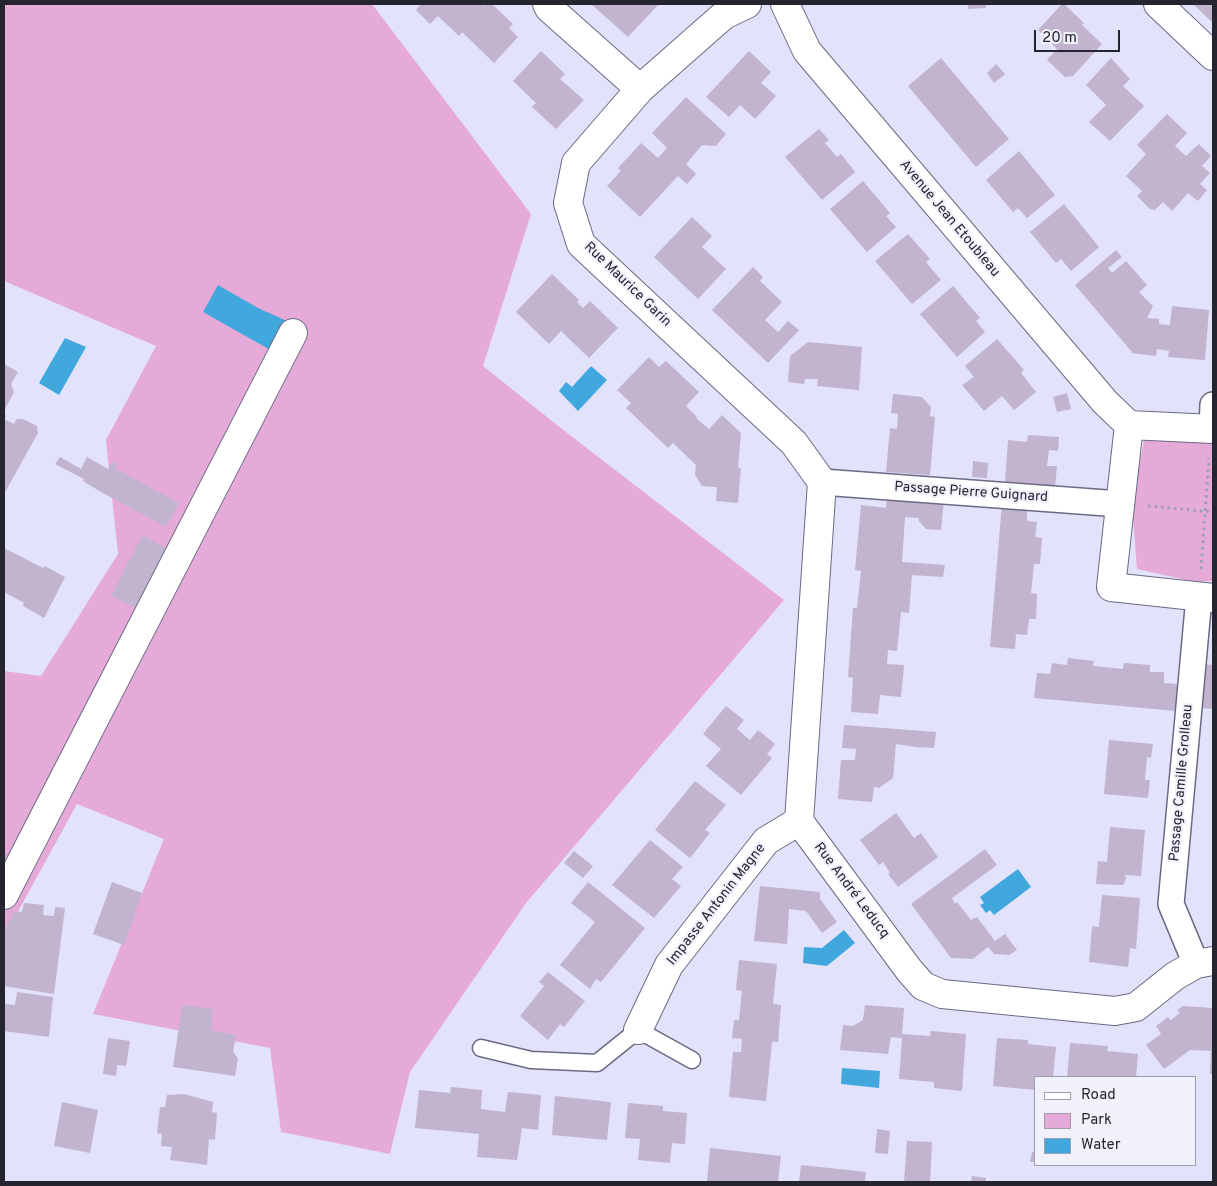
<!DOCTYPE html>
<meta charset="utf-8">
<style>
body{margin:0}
#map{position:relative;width:1217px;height:1186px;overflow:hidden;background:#e2e2fa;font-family:Overpass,sans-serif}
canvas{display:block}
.frame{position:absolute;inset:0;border:5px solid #252530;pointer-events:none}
.legend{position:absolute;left:1034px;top:1076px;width:162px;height:90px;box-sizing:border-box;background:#f1f1fd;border:1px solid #9f9fab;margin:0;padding:6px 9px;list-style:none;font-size:15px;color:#252530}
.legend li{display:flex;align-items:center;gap:10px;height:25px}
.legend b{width:25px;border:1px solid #9f9fab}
.scale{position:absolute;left:1034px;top:30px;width:86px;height:22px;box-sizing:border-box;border:2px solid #252530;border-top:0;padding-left:6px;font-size:15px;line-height:18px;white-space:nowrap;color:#252530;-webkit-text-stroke:4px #f1f1fd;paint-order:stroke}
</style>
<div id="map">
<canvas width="1217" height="1186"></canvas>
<div class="frame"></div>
<ul class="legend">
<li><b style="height:6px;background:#fff"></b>Road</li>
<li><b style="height:14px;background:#e6aad8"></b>Park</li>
<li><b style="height:14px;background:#41a8de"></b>Water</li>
</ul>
<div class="scale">20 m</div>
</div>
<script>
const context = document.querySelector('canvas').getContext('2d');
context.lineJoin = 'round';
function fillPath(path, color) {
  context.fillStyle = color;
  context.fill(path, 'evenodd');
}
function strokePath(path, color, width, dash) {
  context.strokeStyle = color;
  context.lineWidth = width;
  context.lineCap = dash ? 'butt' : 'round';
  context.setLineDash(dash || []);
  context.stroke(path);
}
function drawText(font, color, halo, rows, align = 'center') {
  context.font = font + ' Overpass,sans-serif';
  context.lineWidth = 4.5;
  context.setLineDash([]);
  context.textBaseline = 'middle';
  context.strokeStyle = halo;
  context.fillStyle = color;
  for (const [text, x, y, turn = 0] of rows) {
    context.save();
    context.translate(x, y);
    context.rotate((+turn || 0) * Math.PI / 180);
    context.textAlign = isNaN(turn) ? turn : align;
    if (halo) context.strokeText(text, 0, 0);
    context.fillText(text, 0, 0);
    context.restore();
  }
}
fillPath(new Path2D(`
 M4,4H372L531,214L483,366L562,429L784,600L526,903L410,1072L390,1154L281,1132L270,1048L93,1014L164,839L77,804L4,937V671L41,676L118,554L106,440L156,346L4,281Z
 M1209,438H1213V581L1195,582L1137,569L1132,505L1144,440Z`), '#e6aad8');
fillPath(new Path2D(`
 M218,285L258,308L289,322L272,351L203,312Z
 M65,338L86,347L59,395L39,383Z
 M591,366L607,380L578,411L559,391L566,382L572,387Z
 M1018,869L1031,887L994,915L990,910L986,913L980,905L984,903L980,897Z
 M844,930L855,943L827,966L803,963L804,947L822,948Z
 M842,1068L880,1071L879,1088L841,1084Z`), '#41a8de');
fillPath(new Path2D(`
 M421,4H482L484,6L486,4H492L513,24L509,28L518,37L494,63L462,32L459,36L438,16L430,24L416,10Z
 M591,4H657L658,5L628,37Z
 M968,4H986V8L968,9Z
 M1062,4H1064L1084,23L1082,25L1102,44L1073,76L1065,77L1047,60L1057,49L1038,30Z
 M1193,4H1213V23Z
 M541,51L565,74L560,79L584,100L556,129L532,107L536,103L513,81Z
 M749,51L771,72L761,83L776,96L755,119L740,105L729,117L706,97Z
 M941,58L1009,139L976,167L908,86Z
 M1111,58L1130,79L1123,86L1144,106L1110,141L1089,122L1106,105L1086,85Z
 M996,64L1005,74L994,83L987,73Z
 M686,97L726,134L716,146L702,145L686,164L696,174L687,184L678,176L640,217L607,186L621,171L618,168L641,143L658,158L667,148L652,133Z
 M1167,114L1187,133L1175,146L1186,156L1199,144L1211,156L1202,166L1210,173L1200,184L1207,190L1198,201L1188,193L1172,211L1163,202L1155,210L1150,209L1137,196L1142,191L1126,176L1146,154L1137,145Z
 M819,129L829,140L825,143L837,157L841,154L855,172L822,200L785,157Z
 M1019,151L1055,195L1027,218L1018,208L1013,212L986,180Z
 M863,181L890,213L886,216L896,227L867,252L830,209Z
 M1064,204L1099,247L1071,271L1061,259L1056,263L1030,232Z
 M692,217L712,236L702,247L726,269L698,299L654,257Z
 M908,234L930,259L926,262L941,280L912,304L875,261Z
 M1116,250L1122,257L1108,268L1112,273L1126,261L1147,285L1139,292L1153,306L1147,318L1159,319V324L1170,325L1172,306L1209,310L1205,360L1168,357L1169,351L1157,349L1156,356L1131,353L1132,352L1075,285Z
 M753,267L763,277L760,281L782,302L765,320L778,332L788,321L799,330L768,363L712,310Z
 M552,274L579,300L577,302L583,308L590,301L618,328L589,358L561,331L549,344L516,312Z
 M953,286L980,318L976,321L985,332L957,357L920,314Z
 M997,339L1024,370L1021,373L1036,392L1014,410L1002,396L984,411L962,385L974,377L965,366Z
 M808,342L862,347L859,390L817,386L818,379H805L804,384L788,382L790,356Z
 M649,357L659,367L666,361L699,392L686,406L697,417L696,418L709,429L722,415L741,433L738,468H741L738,503L716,501L717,487L702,486L695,475L696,465L673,443L668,448L626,408L631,403L617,390Z
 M4,364L18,372L11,384L14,392L4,411Z
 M1067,393L1071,409L1057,412L1053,397Z
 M893,394L922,397L931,407L930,416L935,417L930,475L886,472L890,428L897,429L898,414L891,413Z
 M4,411L6,416L4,419L14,424L17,419H23L37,426L38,433L4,494Z
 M1028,435L1059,437L1058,451L1049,450L1047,466H1057L1055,487L1005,482L1008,440L1027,442Z
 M60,457L81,469L87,457L108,469L113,462L118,464L115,468L179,503L166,527L101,492L83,481L84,479L55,464Z
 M973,461L988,463L987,478L972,477Z
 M887,493L944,499L941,530L926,529L919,521V518L905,517L902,562L945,565L943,577L912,575L909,613L901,612L897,651L888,650L887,664L904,665L901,697L880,695L878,714L851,712L853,678L848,677L853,608H857L861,571L855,570L861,505L886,508Z
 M1002,504L1027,506V521L1037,522L1035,537L1042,538L1040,564H1034L1031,593L1037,594L1036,619H1029L1027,635L1016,634L1015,649L990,647Z
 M142,535L170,550L140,610L111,596Z
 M4,548L43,568L45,566L65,577L44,618L23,606L24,603L4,592Z
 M1068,658L1094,661L1093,666L1123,669L1124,663L1150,665V672H1164V683L1178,684L1176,711L1034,698L1037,673L1050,674L1052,663L1067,665Z
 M1202,664L1213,665V709L1198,708Z
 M726,706L744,720L737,729L750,740L758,730L775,744L767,754L772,758L741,795L706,766L721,749L703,734Z
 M844,725L936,732L934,748L916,747L896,744L893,778L879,788L874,787L872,802L838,799L841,760H855L856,749L842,748Z
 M1109,740L1153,744L1151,758L1147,757L1145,780H1150L1148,798L1104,794Z
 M695,781L726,805L705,830L710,833L690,858L655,830Z
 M896,813L914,838L921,833L938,857L898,887L888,874L890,873L883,862L879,865L860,840Z
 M1110,827L1145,830L1141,876L1125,875L1126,879L1123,885L1096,884L1098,861L1107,862Z
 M650,840L683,867L672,879L681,886L654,918L612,885Z
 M985,849L997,865L952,898L955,904L957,902L971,920L977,917L995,941L1005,934L1017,950L1009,955L994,954L988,947L973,959L951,958L911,904Z
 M574,851L593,866L583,878L564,863Z
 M112,882L142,893L124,945L93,934Z
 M588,882L645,928L601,982L596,979L590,989L560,965L595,922L571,903Z
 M760,886L820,892V899L837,922L822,933L806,911L789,909L787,944L754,941Z
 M1102,895L1140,898L1136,949L1130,948L1128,967L1089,962L1092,926L1099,927Z
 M24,903L44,905L43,915L54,916L55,907L65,908L54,994L4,986V932L14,911L22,912Z
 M739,960L777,964L773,1004L781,1005L778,1042H772L766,1101L729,1097L733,1052H741L742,1039L732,1038L734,1020H739L742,991L736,990Z
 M548,972L585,1001L564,1027L560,1024L548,1040L520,1016L544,986L539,982Z
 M17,992L53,997L49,1037L4,1031V1004L15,1005Z
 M182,1005L213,1009L211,1030L236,1035L233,1052L238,1058L235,1076L173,1067Z
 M865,1005L904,1008L902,1034L930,1036L931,1031L966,1034L962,1091L934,1088V1082L899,1079L902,1038L891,1037L888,1054L840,1050L843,1025L853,1026L863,1020Z
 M1183,1006L1213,1008V1074H1210L1211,1051L1190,1050L1164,1069L1146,1045L1161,1034L1156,1026L1168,1017L1171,1020L1180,1013L1177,1010Z
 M108,1038L130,1041L126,1066L117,1065L116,1076L103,1074Z
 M997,1038L1028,1040V1044L1056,1047L1053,1077H1036V1090L993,1086Z
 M1070,1043L1108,1046L1107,1051L1138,1054L1136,1077H1067Z
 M451,1087L482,1090L481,1109L505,1112L508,1092L541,1095L538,1130L522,1128L517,1160L477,1157L479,1134L415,1128L419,1090L450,1093Z
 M184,1094L213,1102L212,1112L217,1113L215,1140L209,1139L207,1165L170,1160L172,1147L161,1146L162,1134L157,1133L160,1107H165L167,1095Z
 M555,1096L611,1102L607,1140L552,1135Z
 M62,1102L98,1110L90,1153L54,1146Z
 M628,1103L663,1106V1111L687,1113L685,1144L672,1143L670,1163L638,1160L640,1139L625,1138Z
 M877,1129L890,1131L888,1154L875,1153Z
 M907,1141L932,1142L930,1182H904Z
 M710,1148L781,1156L778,1182H707Z
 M1032,1152H1036V1162H1030Z
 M801,1165L866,1172L865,1182H799Z
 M972,1176L986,1178V1182H971Z`), '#c2b3ce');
const service = new Path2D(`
 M481,1048L531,1060L597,1063L638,1030L692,1060`);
const pedestrian = new Path2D(`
 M1212,429L1213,405
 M822,482L1120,504
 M1196,964L1171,904L1199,597`);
const minor = new Path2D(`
 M547,4L549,8L640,89
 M747,4L724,15L640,89L576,163L568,203L581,244L794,443L822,482L799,821L909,970L923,986L942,994L1115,1011L1136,1007L1175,976L1196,964L1213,961
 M785,4L807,51L1105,402L1129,425
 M1158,4L1213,56
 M1129,425L1111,587L1213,598
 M1129,425L1213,429
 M4,895L293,333
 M638,1030L669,965L766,841L799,821`);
strokePath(service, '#6a6a84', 19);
strokePath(pedestrian, '#6a6a84', 28);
strokePath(minor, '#6a6a84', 30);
strokePath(new Path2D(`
 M1148,506L1213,512
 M1201,569L1209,458`), '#9e9eb1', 3, [2.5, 4]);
strokePath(service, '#fff', 16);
strokePath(pedestrian, '#fff', 25);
strokePath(minor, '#fff', 28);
drawText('14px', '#252530', '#f1f1fd', [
 ["Avenue Jean Etoubleau",949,219,50],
 ["Rue Maurice Garin",627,285,44],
 ["Passage Pierre Guignard",971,493,4],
 ["Passage Camille Grolleau",1182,783,-85],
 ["Rue André Leducq",851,891,53],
 ["Impasse Antonin Magne",717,905,-52]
]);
</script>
